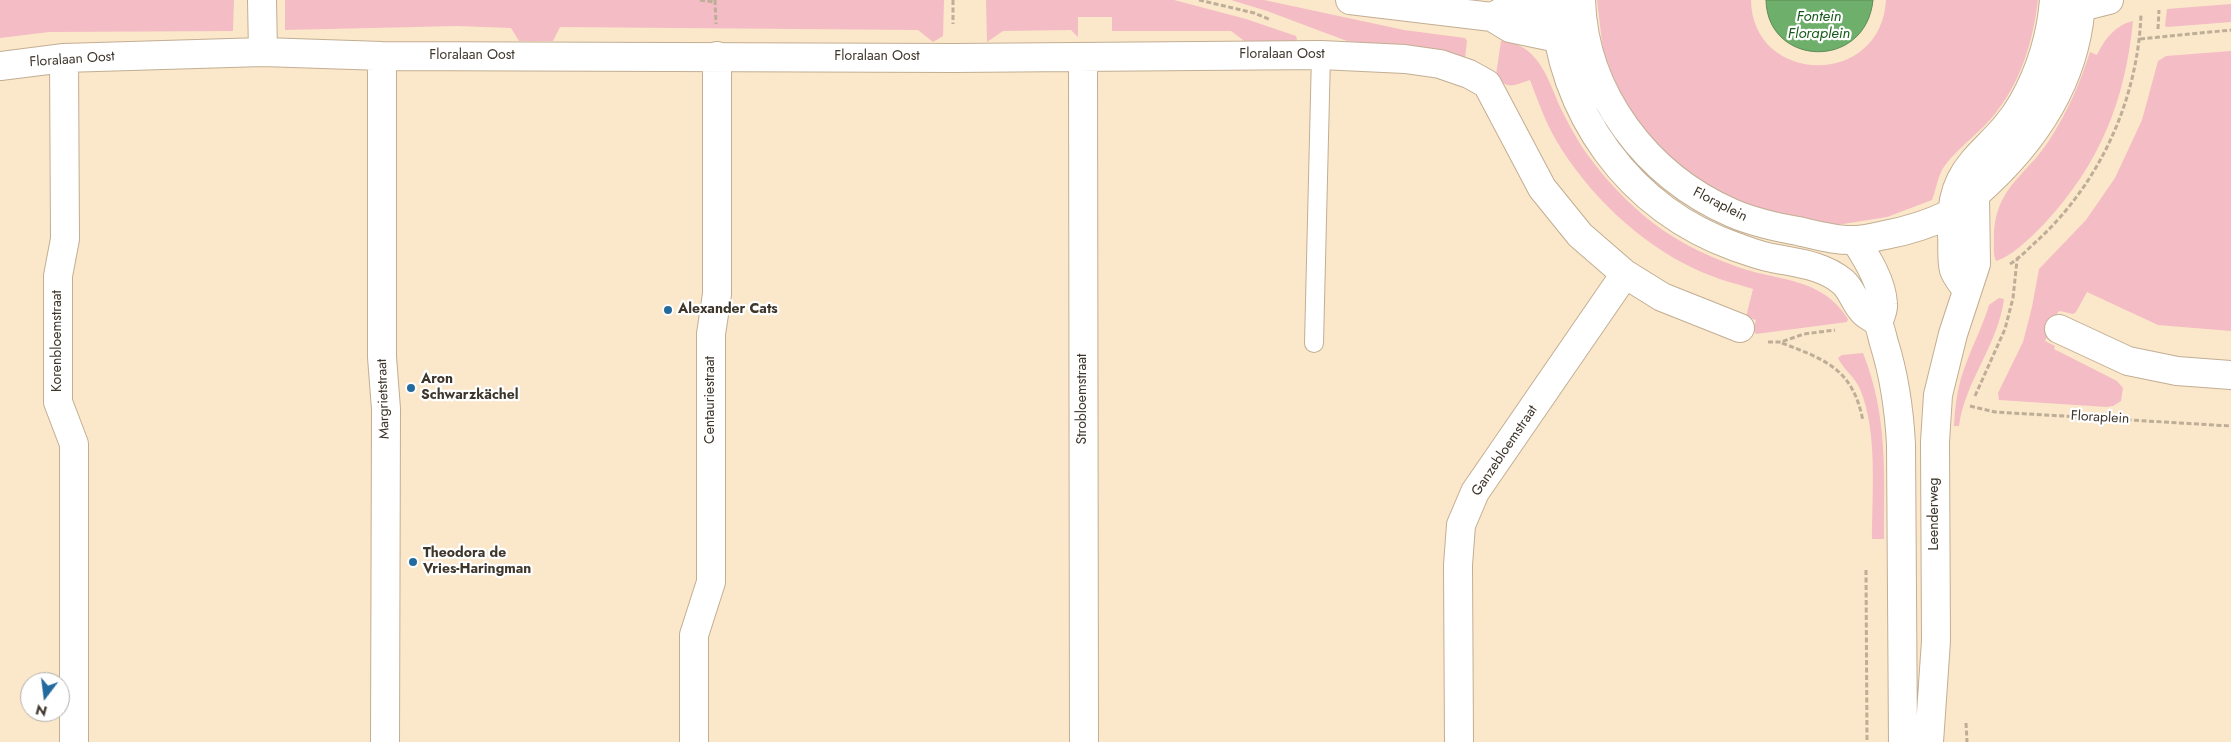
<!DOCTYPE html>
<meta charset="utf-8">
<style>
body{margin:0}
#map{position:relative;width:2231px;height:742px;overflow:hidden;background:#fbe7ca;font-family:Jost,sans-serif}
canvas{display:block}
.north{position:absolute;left:20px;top:672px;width:50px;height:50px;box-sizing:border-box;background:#fff;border:1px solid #b2afaa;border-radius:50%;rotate:195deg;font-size:14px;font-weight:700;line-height:20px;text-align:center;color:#3e362b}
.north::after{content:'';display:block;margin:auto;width:18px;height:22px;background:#236a9e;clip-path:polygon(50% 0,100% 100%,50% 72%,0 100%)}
</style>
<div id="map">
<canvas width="2231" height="742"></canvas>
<div class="north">N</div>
</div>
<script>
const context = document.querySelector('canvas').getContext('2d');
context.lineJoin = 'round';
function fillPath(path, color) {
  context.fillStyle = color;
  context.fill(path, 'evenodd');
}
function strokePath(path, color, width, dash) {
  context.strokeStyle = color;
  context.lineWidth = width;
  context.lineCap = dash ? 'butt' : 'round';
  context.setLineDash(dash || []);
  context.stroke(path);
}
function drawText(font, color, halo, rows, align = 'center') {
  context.font = font + ' Jost,sans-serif';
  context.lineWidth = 4.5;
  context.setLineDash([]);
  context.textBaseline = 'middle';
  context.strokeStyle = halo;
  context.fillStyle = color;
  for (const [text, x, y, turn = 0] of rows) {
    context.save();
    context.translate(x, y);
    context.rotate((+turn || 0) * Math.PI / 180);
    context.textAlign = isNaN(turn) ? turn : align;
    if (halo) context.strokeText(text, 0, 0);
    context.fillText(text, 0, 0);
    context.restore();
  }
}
fillPath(new Path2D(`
 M0,0H234L233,31L49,32L0,38Z
 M285,0H944L943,36L933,42L918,30L560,27L553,41H519L511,28L457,26L285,30Z
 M986,0H1174L1246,19L1296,36L1297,40L1295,42L1247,43L1231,31H1112V17H1078V37L1071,30L1003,31L987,42Z
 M1231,0H1264L1404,30L1465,38L1467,41L1465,58L1347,41L1267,11Z
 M1597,0H1751C1752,85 1881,89 1886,0H2038C2033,40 2022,79 1997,111C1982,132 1955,149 1942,170C1937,180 1936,190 1932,200L1887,217L1843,224L1828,225L1790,220L1715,193L1663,152L1635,119L1619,93L1603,50Z
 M2231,4V22L2167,27L2165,26L2167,9Z
 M2133,21C2125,101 2100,164 2044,224C2031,237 2014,255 1996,261C1993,255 1994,246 1994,239C1994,187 2026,177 2050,139C2068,111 2080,83 2090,52L2097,55C2104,40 2115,25 2133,21Z
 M1501,41C1538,43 1548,79 1560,107C1567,121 1574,134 1582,147C1599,172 1620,195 1643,215C1670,238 1702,254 1735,266C1778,282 1821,276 1848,319L1847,322L1756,334L1753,330L1756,320L1746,317L1753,289C1733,283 1714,278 1695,269C1639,243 1587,193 1556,140C1545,121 1538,101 1530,80C1514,85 1507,91 1496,75Z
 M2231,51V331L2158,325L2087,292L2076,312L2073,314L2060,311L2058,312L2045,341L2055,346L2054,349L2117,381L2123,388L2121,401L2113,406L2107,407L1999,400L1998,393L2023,342L2032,307L2039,269L2086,220L2115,178L2142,120L2158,61L2166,56Z
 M1999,298L2004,299C1998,345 1965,381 1959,426H1954C1955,405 1958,383 1966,364C1973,344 1983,326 1989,305Z
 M1863,353C1888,416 1884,473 1884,539H1872C1872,493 1878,432 1860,389C1855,377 1843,369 1838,358L1842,355Z`), '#f4bcc4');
const water = new Path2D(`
 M1766,0H1873C1866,71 1767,67 1766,0Z`);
fillPath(water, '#6daf6b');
strokePath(water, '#5f8b58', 1);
const service = new Path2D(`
 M1314,343L1321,55`);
const minor = new Path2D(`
 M262,0L263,52
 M382,56V357L386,409L385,742
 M1083,57L1084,742
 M64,58L65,239L58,276V402L74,444V742
 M0,66L64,58L263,52L382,56L954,58L1321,55L1405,59L1440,64L1469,74L1487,84L1542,188L1580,235L1625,274L1662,297L1740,328
 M2059,329L2128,361L2177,371L2231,375
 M694,742V635L711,582V334L717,294V56
 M1459,742L1458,565L1461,525L1475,492L1625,274`);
const secondary = new Path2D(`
 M1350,0L1492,17L1510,28L1558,38
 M2081,7L2109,0
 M1492,17L1511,7L1554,11`);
const primary = new Path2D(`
 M1554,0C1559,112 1630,210 1736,247C1748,251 1760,256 1772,258C1797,263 1823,265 1843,282C1852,290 1854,301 1862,310C1865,315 1872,317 1877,322C1881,327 1882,337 1884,343C1895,378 1899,408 1901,444L1903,742
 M1581,0C1584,94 1647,176 1732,213C1753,222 1775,227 1798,231C1816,235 1836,241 1855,240C1865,240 1875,237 1885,235C1907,231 1929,224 1950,214C1964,206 1977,193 1988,183C2040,134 2078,73 2081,0
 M1855,240C1867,258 1882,282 1883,304C1884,310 1880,317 1878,323
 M1966,289C1962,283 1956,276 1954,270C1951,259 1953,246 1952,235C1947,159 1993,156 2023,102C2041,70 2051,37 2054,0
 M1929,742L1936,641L1935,442L1938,395L1953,334L1976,264L1975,195`);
strokePath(service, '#c2ae93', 20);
strokePath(minor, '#c2ae93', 30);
strokePath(secondary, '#c2ae93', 30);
strokePath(primary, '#c2ae93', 30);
strokePath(new Path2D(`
 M700,0L715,2
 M715,0L716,24
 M953,0V24
 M1199,0L1254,13L1271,20
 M2158,29L2159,10
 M2140,39L2231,30
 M2010,264C2021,257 2030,247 2039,239C2101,181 2138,98 2141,14
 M1768,342H1781L1804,334L1835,330
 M1782,343C1826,360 1853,369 1863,421
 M1975,396L2005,329L2013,298L2017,260
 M1970,406L1995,412L2231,426
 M1866,570L1867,742
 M1966,723L1967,742`), '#beae97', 3, [5, 2.5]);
strokePath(service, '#fff', 18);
strokePath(minor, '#fff', 28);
strokePath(secondary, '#fff', 28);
strokePath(primary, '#fff', 28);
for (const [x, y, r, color] of [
 [668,310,5,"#236a9e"],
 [411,388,5,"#236a9e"],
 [413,562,5,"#236a9e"]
]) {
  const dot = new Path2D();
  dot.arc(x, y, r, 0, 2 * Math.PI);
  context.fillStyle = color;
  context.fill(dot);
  strokePath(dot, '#fff', 2);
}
drawText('14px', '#3e362b', '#fff', [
 ["Floralaan Oost",1282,55],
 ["Floralaan Oost",472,56],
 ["Floralaan Oost",877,57],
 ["Floralaan Oost",72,60,-4],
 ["Floraplein",1720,205,27],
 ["Korenbloemstraat",58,341,-90],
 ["Margrietstraat",384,399,-92],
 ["Strobloemstraat",1083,399,-90],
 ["Centauriestraat",711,400,-90],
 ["Floraplein",2100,418,3],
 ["Ganzebloemstraat",1505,451,-56],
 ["Leenderweg",1935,514,-90]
]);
drawText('bold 14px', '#3e362b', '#fff', [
 ["Alexander Cats",678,310],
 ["Aron",421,380],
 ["Schwarzkächel",421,396],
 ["Theodora de",423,554],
 ["Vries-Haringman",423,570]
], 'left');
drawText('italic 15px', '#165b19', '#fff', [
 ["Fontein",1819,17],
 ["Floraplein",1819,34]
]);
</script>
